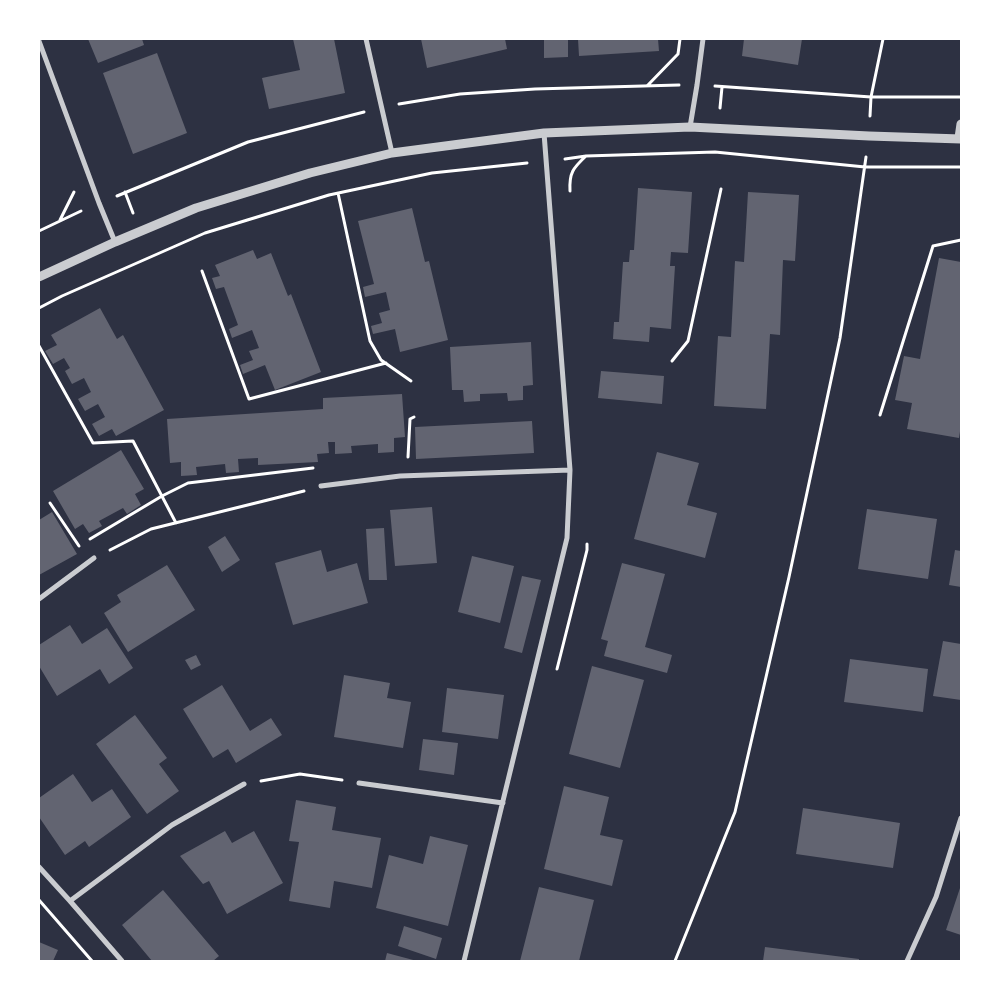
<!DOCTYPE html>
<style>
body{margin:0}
#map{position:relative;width:1000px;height:1000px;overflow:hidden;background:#2d3142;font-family:Poppins,sans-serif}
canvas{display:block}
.frame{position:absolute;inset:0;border:40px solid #fff;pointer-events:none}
</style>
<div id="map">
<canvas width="1000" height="1000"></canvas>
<div class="frame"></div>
</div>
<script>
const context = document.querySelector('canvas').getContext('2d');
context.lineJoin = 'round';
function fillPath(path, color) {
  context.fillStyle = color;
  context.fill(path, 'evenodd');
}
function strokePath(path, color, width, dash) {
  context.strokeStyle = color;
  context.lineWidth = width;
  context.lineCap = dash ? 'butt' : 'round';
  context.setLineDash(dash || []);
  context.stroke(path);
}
fillPath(new Path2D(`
 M88,39H142L144,45L98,63Z
 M293,39H334L345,93L269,109L262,78L300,70Z
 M421,39H505L507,49L427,68Z
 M568,39V57L544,58V40Z
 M578,39H658L659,51L579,56Z
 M744,39H802L798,65L742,56Z
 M157,53L187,133L133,154L103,73Z
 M638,188L692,192L688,253L671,252L670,266H675L671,329L650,327L649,342L613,339L614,322H619L623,262H629L630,250H634Z
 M748,192L799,195L795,261L783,260L780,335L770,334L766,409L714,406L718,336L731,337L735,261L744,262Z
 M412,208L425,262L429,261L448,340L400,352L395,329L373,334L371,326L382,323L379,313L390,310L386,292L365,297L363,287L374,284L358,221Z
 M253,250L257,259L271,253L288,296L291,294L321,372L275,390L265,365L243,374L240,365L253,360L249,351L259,348L252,330L232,338L229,329L238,325L224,287L216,289L212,278L220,276L215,265Z
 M939,258L961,262V425L959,438L907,429L912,403L895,400L904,356L920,359Z
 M100,308L117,339L123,335L164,410L116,436L112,429L99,436L92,424L105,417L98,404L85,411L78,399L91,392L84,378L72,384L65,371L70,368L64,358L53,364L45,351L57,345L51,335Z
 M531,342L533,385L523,386V400L508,401L507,393L480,394V401L464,402L463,390H452L450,347Z
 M601,371L664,376L662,404L598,398Z
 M402,394L405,437L394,438V452L378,453V444L351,446L352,453L335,454V442H328L329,453L317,454L318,462L258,465V458L238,459L239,472L226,473L225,464L196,467L197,475L181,476V462L170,463L167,419L323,409V398Z
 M532,421L534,453L416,459L415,427Z
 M121,450L144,489L135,494L141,505L127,514L123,508L99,521L102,526L89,533L83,524L75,529L53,491Z
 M657,452L699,463L687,505L717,513L705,558L634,539Z
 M432,507L437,563L395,566L390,510Z
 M867,509L937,519L928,579L858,569Z
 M52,512L77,554L39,575V520Z
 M384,528L387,580H369L366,529Z
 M225,536L240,560L222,572L208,547Z
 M321,550L327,572L357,563L368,603L293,625L275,563Z
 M955,550L961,551V587L949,585Z
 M472,556L514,566L500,623L458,612Z
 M622,563L665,574L645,647L672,655L667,673L604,656L608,641L601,639Z
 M167,565L195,610L128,652L104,613L121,602L117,595Z
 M522,576L541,580L522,653L504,648Z
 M70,625L82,644L107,628L133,668L109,684L100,669L57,696L39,666V645Z
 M943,641L961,644V700L933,696Z
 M196,655L201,665L191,670L185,660Z
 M850,659L928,669L923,712L844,702Z
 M592,666L644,680L620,768L569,754Z
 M344,675L390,683L387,698L411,702L403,748L334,737Z
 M222,685L250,731L271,718L282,735L236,763L228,749L213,758L183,709Z
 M447,688L504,695L498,739L442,732Z
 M135,715L167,758L159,764L179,791L147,814L96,744Z
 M423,739L458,743L454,775L419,770Z
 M73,774L92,802L112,789L131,817L89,847L85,841L65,855L39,817V798Z
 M564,786L609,797L600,835L623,840L612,886L544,869Z
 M296,800L336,807L332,830L381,838L372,888L334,881L330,908L289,901L299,842L289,841Z
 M803,808L900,823L893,868L796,854Z
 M225,831L232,843L254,831L283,883L227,914L209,881L203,884L180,856Z
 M430,836L468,845L448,926L376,908L389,855L423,864Z
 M961,885V935L946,930Z
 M539,887L594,900L579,961H520Z
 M163,890L219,956L213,961H152L122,925Z
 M404,926L442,938L436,959L398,946Z
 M39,942L58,950L53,961H39Z
 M765,947L859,959V961H763Z
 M387,953L417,961H385Z`), '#626471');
strokePath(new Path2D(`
 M647,86L678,54L680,39
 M715,86L871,97H961
 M399,104L460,94L535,89L679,85
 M720,108L722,87
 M870,116L871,97L883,39
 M565,159L586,156L715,152L865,167H961
 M570,191C569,173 573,168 586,156
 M125,192L133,213
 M338,193L370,341L381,360L411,381
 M117,196L248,142L364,112
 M60,220L74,192
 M39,231L81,211
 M202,271L249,399L386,363
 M39,308L62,296L205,233L329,195L432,173L527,163
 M39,346L93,443L133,441L176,523
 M672,361L688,341L721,189
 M880,415L933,246L961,240
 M408,457L410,419L414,417
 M50,503L79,546
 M90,539L162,496L188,483L313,468
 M110,550L151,529L304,491
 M557,669L587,550V544
 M261,781L300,774L342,780
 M39,900L92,961
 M675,961L735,812L789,577L840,338L866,157`), '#fff', 3);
strokePath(new Path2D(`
 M366,39L392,153
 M39,41L99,203L115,242
 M690,127L697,85L703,39
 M321,486L400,476L570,470
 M39,599L94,558
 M359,783L503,803
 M39,867L70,901L122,961
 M70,901L172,825L244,784
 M464,961L567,538L570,470L544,133
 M907,961L936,897L961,818`), '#caccd0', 5);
strokePath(new Path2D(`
 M959,138L961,124
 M39,277L115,242L196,208L310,173L392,153L544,133L690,127L869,136L961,139`), '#caccd0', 9);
</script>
